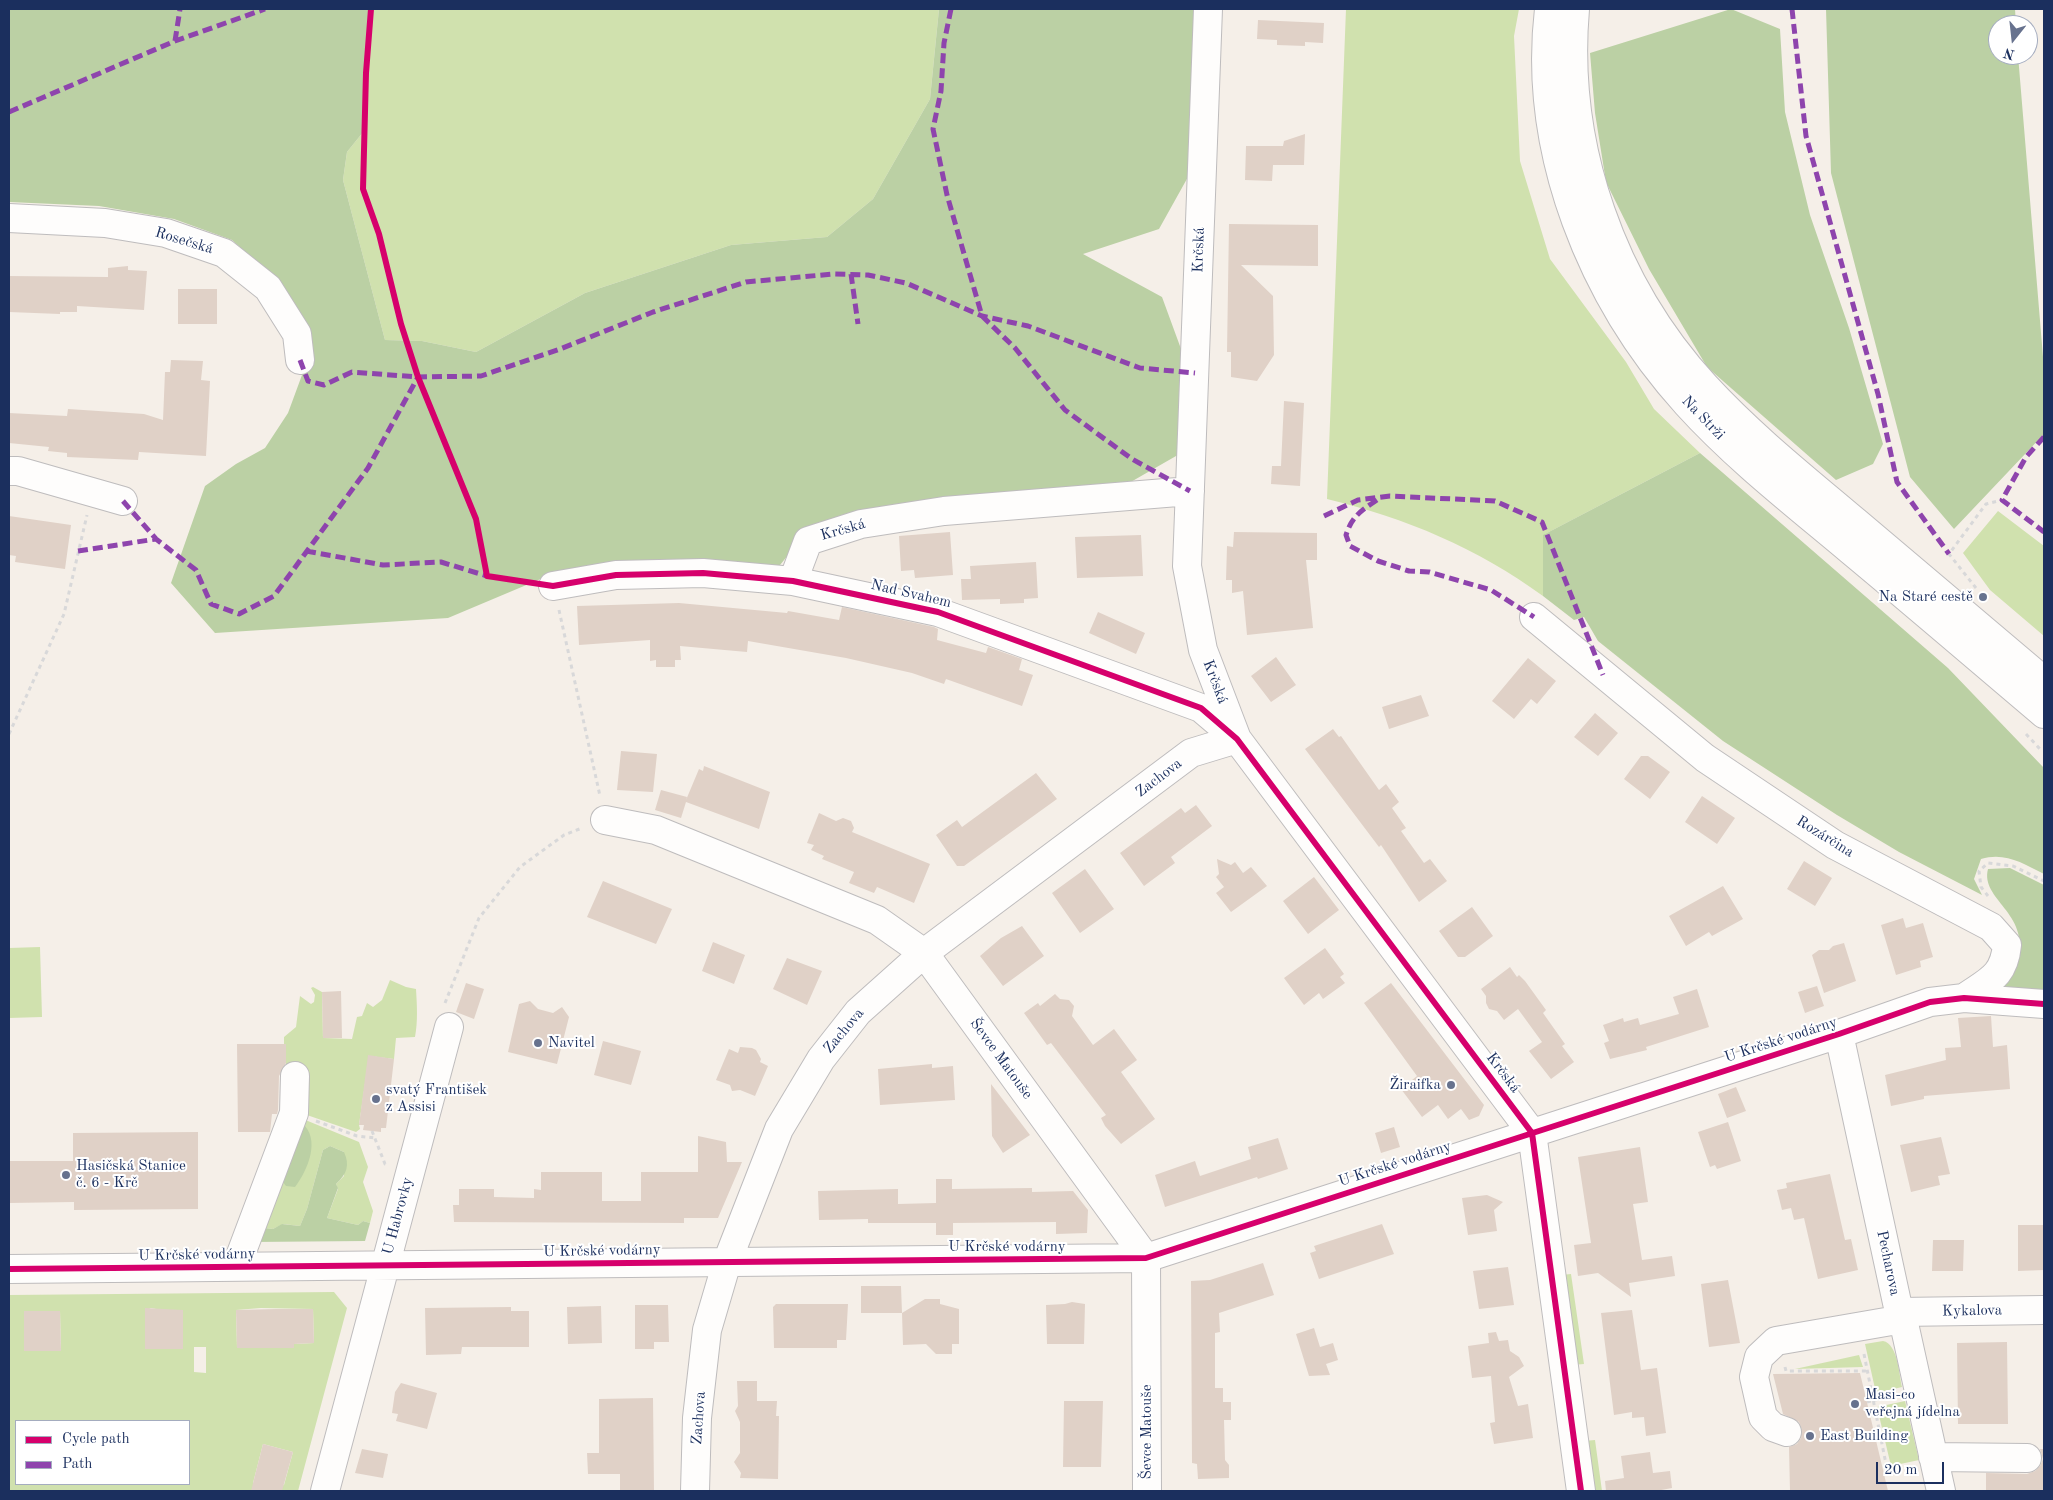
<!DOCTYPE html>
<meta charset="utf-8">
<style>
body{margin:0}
#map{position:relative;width:2053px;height:1500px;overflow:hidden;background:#f5efe8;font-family:"Old Standard TT",serif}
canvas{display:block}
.frame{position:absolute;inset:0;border:10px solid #1b2f5e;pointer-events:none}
.legend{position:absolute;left:15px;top:1420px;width:175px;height:65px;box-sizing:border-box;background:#fff;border:1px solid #a4acbf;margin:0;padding:6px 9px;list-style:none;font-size:15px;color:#1b2f5e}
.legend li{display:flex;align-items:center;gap:10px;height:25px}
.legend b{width:25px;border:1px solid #a4acbf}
.north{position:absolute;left:1988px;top:15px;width:50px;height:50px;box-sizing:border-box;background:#fff;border:1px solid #a4acbf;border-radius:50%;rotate:196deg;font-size:14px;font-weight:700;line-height:20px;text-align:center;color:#1b2f5e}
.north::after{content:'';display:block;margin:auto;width:18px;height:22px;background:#67728e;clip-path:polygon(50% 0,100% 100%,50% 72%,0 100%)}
.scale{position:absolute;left:1876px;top:1462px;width:68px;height:22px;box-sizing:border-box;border:2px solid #1b2f5e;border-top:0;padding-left:6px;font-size:15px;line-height:18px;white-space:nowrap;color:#1b2f5e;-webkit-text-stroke:4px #fff;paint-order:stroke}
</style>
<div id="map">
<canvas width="2053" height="1500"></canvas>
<div class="frame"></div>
<ul class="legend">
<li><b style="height:6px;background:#d6006c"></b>Cycle path</li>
<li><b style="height:6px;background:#8e44ad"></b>Path</li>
</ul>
<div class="north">N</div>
<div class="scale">20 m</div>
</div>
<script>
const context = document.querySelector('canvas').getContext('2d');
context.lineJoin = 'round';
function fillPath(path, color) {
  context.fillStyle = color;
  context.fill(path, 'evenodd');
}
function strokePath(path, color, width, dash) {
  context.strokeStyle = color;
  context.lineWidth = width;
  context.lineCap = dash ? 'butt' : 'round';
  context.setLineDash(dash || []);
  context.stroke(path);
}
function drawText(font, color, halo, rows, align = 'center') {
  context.font = font + ' "Old Standard TT",serif';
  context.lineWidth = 4;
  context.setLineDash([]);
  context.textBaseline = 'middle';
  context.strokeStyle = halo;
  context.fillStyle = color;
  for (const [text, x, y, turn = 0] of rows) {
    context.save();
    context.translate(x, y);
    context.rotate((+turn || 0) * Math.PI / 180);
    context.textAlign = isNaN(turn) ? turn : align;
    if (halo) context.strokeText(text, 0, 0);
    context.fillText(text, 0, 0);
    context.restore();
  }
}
fillPath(new Path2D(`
 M371,9H939L930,99L873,199L827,237L731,245L585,293L476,352L422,341L385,340L343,180L347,152L364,131L366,73Z
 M1346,9H1519L1514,36L1520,161L1550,259L1626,362L1654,409L1700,453L1545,534L1543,596C1477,548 1406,518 1327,499Z
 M1998,511L2044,546V636L1990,590L1963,553Z
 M40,947L42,1017L9,1018V948Z
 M390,980L406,987L416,989C417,1006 418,1021 415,1037L396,1038L394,1059L369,1056L359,1125L360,1129L356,1132L304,1114L286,1069V1046H284V1037L296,1027L300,996L311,1004L314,1002L315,995L311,988L313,987L322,992L323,1038L352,1039L357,1017L362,1016L367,1003L373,1007L382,1000Z
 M303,1119L359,1142L368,1167L363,1182L373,1211L370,1223L363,1221L358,1225L327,1218L338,1189L336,1184L344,1176V1152L330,1146L323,1150L307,1209L300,1226L283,1224L273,1229L257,1227Z
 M1571,1274L1584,1364L1572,1365L1561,1275Z
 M334,1292L347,1308L298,1491H9V1295ZM151,1308L161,1310L163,1349H145V1311ZM261,1308L313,1309L314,1343L294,1344V1348H237L236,1310ZM60,1311L61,1351H24V1312ZM194,1347H206V1373L194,1372ZM16,1421H189V1484H16ZM263,1444L293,1452L284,1485L271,1488L253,1483Z
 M1883,1341C1898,1344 1899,1374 1902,1387L1876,1393L1865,1344Z
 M1859,1355L1863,1367L1795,1369Z
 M1905,1401L1919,1460L1891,1466L1877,1407Z
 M1595,1440L1602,1491H1591L1584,1441Z`), '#d0e1ae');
fillPath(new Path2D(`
 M9,9H371L366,73L364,131L347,152L343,180L385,340L422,341L476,352L585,293L731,245L827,237L873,199L930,99L939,9H1199L1188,177L1159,229L1083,254L1162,297L1188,368L1183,452L1129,483L809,529L776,570L543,578L448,618L215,633L171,583L205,486L236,464L265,448L288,413L302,375L305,327L276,280L232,240L174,219L99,206L9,202Z
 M1731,9L1780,29L1785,112L1810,215L1849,328L1883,444L1873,464L1836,480L1707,367L1649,269L1606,182L1595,113L1590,53Z
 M1826,9H2015L2016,25H1998V55H2018L2044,369V434L1954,529L1910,477L1831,173Z
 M1700,453L1948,668L2044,768V874C2022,863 2005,852 1981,859L1974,879L1982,895L1899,852L1837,815L1723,741L1598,641L1584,617L1574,620L1543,596V535Z
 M2010,868L2044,885V995L1996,992C2002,983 2015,971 2018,960C2030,912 1980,900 1988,869Z
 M302,1123C321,1139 308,1170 295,1187L286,1186L280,1178Z
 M330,1146L344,1152C350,1165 347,1174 336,1184L338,1188L327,1218L358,1225L363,1221L370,1223L365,1241L251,1242L257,1227L273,1229L282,1224L300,1226L307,1209L323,1150Z`), '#bbd0a4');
fillPath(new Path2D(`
 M1258,20L1324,23L1323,43L1305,42V46L1277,45V40L1257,39Z
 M1305,134L1304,165H1273L1272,181L1245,180L1246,146H1283L1284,141Z
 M1229,224L1318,225V266L1241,265L1273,296L1274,355L1257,381L1231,377V352H1227Z
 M128,266V270L147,271L144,310L77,306V312H60V314L9,312V276L108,277V268Z
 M178,289H217V324H178Z
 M171,360L203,361L201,380L210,381L206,456L139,452L138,460L67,457V453L48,451L49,447L9,443V413L67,416L68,409L144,414L163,420L165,372H170Z
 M1284,401L1304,403L1300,486L1271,484L1272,466H1281Z
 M9,516L71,525L65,569L15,562L16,556L9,555Z
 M950,532L953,575L915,578L914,570L901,571L899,536Z
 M1234,532L1317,533V560H1306L1313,628L1247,635L1243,591L1232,593V580H1226L1227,546L1233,547Z
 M1141,535L1143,576L1077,578L1075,537Z
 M1036,562L1038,598L1024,599V603L1000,604V599L962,600L961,579H971L970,566Z
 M679,603L787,613L788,611L839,620L842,607L934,627L938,629L937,640L986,653L988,647L1022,659L1019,670L1033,675L1022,706L946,679L944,684L912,673L846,658L748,641L747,652L680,646L681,660H675V667H656V660L650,661V640L579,645L577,606Z
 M1098,612L1145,633L1136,654L1089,633Z
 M1276,657L1296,685L1271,702L1251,676Z
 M1528,658L1556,681L1537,704L1531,699L1514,719L1492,701Z
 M1421,695L1429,716L1389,729L1382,707Z
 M1595,713L1618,733L1598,756L1574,737Z
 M1333,729L1339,737L1341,736L1379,790L1386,784L1399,802L1392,808L1406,828L1401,831L1424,863L1430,859L1447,881L1419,902L1381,845L1379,847L1305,749Z
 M621,751L657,754L653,792L617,790Z
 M1641,756H1648L1670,772L1650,799L1624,779Z
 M704,766L770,792L759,829L686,802L681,818L655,810L661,790L687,797L686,800L699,769L703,771Z
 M1036,773L1057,799L964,866H957L936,835L957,820L962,827Z
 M1702,796L1735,818L1717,844L1685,822Z
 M1196,805L1212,826L1171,857L1175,863L1144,886L1120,853L1181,808L1185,813Z
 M819,813L836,821L843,818L851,821L854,828L852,832L930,864L914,903L877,887L874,893L849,883L854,872L822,859L824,856L811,850L814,845L807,843Z
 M1217,859L1231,865L1235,862L1243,873L1251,867L1267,886L1231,912L1216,893L1224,887L1216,877L1219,874Z
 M1804,861L1832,878L1815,906L1787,889Z
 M1085,869L1114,909L1080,933L1052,893Z
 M1314,877L1339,910L1308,934L1283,901Z
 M603,881L672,909L656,944L587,917Z
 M1723,886L1743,919L1712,936L1709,932L1686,946L1669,916Z
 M1472,907L1493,936L1465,957H1458L1439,931Z
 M1903,918L1906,928L1923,923L1933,957L1920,961L1921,967L1896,975L1881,925Z
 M1022,926L1044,956L1003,986L980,956L1001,938Z
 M713,942L745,955L734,984L702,971Z
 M1844,943L1856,981L1824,993L1812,955L1819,950H1829L1833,946Z
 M1325,948L1344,974L1340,977L1345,983L1323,999L1319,993L1304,1005L1284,978Z
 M787,958L822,971L807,1005L773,989Z
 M1510,967L1517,977L1519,975L1525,981L1546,1010L1543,1013L1565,1044L1562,1046L1574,1062L1551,1079L1529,1051L1542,1042L1518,1009L1504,1020L1497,1011L1489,1009L1486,1003V996L1481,989Z
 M466,983L484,989L474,1019L456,1012Z
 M1391,983L1484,1105L1479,1116L1469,1120L1461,1109L1448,1119L1438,1105L1422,1117L1401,1089L1417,1076L1364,1003Z
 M1817,986L1824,1006L1805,1013L1798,992Z
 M1697,989L1709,1027L1646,1047L1647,1050L1610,1059L1604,1043L1609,1041L1603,1025L1623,1018L1624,1022L1638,1018L1640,1025L1679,1014L1673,997Z
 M341,991L342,1038H323L322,992Z
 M1055,994L1060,999L1069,1000L1074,1006L1072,1016L1093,1045L1114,1029L1137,1060L1121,1072L1155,1119L1121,1144L1105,1126L1101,1118L1106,1115L1051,1043L1047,1045L1024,1013L1038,1003L1040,1006Z
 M530,1001L538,1009L553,1013L562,1007L569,1017L557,1064L508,1052L519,1004Z
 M1991,1016L1993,1047L2007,1045L2010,1089L1924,1096V1099L1891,1106L1885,1075L1946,1060L1945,1048L1961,1047L1958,1018Z
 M603,1041L641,1051L631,1085L594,1075Z
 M237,1044H286V1063L279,1076L278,1110L277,1114H272L270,1132H238Z
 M740,1047L752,1048L756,1050L761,1059L760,1062L768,1066L755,1096L740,1090L732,1091L730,1085L716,1080L729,1049L738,1053Z
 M368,1055L394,1059L386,1128H381V1132L363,1130L364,1125H359Z
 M932,1064V1068L953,1066L955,1100L880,1105L878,1069Z
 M991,1084L1030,1135L1003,1153L992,1136Z
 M1736,1087L1746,1111L1727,1118L1718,1094Z
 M1728,1122L1741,1161L1717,1169L1715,1165L1710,1167L1698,1132Z
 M1394,1127L1400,1147L1381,1153L1375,1133Z
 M198,1132V1209L74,1210V1202L9,1203V1161H73V1133Z
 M698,1136L726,1142L727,1162H742L718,1218H684V1223L454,1222L453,1205H459V1189H494V1197L534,1198V1189L541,1190V1172H602V1201H641V1172H698Z
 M1941,1137L1950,1174L1938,1176L1940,1185L1911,1192L1900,1145Z
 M1278,1138L1288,1169L1258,1179L1257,1177L1165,1207L1155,1175L1195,1161L1200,1176L1251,1159L1248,1147Z
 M1640,1147L1648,1202L1633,1204L1642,1260L1672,1256L1675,1276L1629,1283L1631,1297L1598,1273L1578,1276L1574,1245L1591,1243L1578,1157Z
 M1830,1174L1845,1240L1851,1239L1858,1270L1818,1279L1804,1218L1794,1220L1791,1208L1782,1210L1777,1190L1787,1188L1786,1183Z
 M936,1179H952V1189L1032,1188V1192L1073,1191L1088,1210L1087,1233L1056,1234V1222L953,1223V1235H936V1223H868V1219L819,1220L818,1191L898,1189V1204L936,1203Z
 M1487,1195L1503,1202L1494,1210L1497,1231L1468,1235L1462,1198Z
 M1382,1224L1394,1254L1319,1279L1310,1253L1316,1251L1314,1246Z
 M2018,1225H2044V1270L2018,1271Z
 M1933,1240H1964L1963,1271H1932Z
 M1263,1263L1274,1295L1219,1313L1220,1332L1215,1333V1388H1223V1402H1231V1420H1224L1225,1460L1229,1465V1478L1198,1479L1197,1464L1192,1463L1191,1281L1210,1280Z
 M1508,1267L1514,1305L1479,1309L1473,1271Z
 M1728,1280L1740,1343L1709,1347L1701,1284Z
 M861,1286H901L902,1313H861Z
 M925,1299H940V1304L959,1309V1344H952V1354H936L926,1344L903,1345L902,1313Z
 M1072,1302L1085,1304L1084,1344H1047L1046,1305L1065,1304Z
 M776,1304H848L846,1340H837V1348H774L773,1307Z
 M635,1305H668L669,1342H654V1349H635Z
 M601,1306L602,1343L568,1344L567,1307Z
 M511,1307V1311H529V1347H462L461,1354L426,1355L425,1308Z
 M145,1308L183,1310V1349H145Z
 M276,1309H313L314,1343L294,1344V1348H237L236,1310Z
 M1632,1310L1641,1370L1657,1368L1666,1433L1646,1436L1644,1417L1632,1418V1412L1614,1415L1601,1313Z
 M24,1311H60L61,1351H24Z
 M1314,1328L1320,1347L1333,1343L1338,1360L1326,1364L1330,1375L1309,1376L1296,1334Z
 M1496,1332L1499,1341L1508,1340L1510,1351L1519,1357L1524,1366L1509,1377L1518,1406L1528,1404L1533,1438L1494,1444L1490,1423L1495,1422L1491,1376L1472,1378L1468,1346L1489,1343L1488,1333Z
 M2007,1342L2008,1424H1958L1957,1343Z
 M1860,1373L1888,1491H1790L1789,1447L1797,1444L1801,1438L1802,1430L1799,1422L1783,1414L1773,1374Z
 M737,1381H757V1401H777L776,1416H779L778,1479L740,1478L741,1473L734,1462L740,1453V1422L735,1411L738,1406Z
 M401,1383L437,1393L427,1429L396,1421L398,1414L392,1413L395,1392Z
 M653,1398L654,1491H620V1474H588L587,1453H599V1399Z
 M1064,1401H1103L1101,1467H1063Z
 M263,1444L293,1452L282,1491H251Z
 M362,1449L388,1454L383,1478L355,1473Z
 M2040,1449H2044V1491H1986V1473L2027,1474L2035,1471L2040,1466L2043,1459Z
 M1650,1452L1653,1473L1670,1471L1672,1488L1656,1491H1606L1605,1481L1624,1478L1621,1456Z`), '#e0d1c7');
const minor = new Path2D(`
 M1208,9L1187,566L1203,650L1237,739L1532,1133L1581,1491
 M1549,9C1532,152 1592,299 1687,404C1736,458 1794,503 1850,550C1915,604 1979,659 2044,714
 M1575,9C1563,146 1612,285 1705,386C1751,436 1804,478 1856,522C1919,575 1981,628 2044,681
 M9,218L105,223L166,233L224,253L268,288L297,334L300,360
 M9,471H18L123,501
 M793,581L808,541L861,524L944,511L1190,491
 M553,586L616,575L703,573L793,581L938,612L1201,708L1234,736
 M1534,617L1705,758L1835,845L1991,927L2007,945C2004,977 1988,981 1964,998
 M605,820L656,830L877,920L924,953L1146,1258L1147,1491
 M1839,1034L1899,1312L1903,1319L1941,1491
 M236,1267L294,1113L295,1076
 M9,1269L1146,1258L1839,1034L1930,1002L1964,998L2044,1004
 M1899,1312L2044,1310
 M1787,1432L1773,1427L1763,1417L1754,1377L1759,1357L1776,1341L1903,1319
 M1933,1457L2027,1458
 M325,1491L449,1027
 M695,1491L697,1418L707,1330L727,1262L779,1129L821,1059L858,1012L924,953L1191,753L1237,739`);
strokePath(minor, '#bebcbd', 30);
strokePath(new Path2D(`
 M1976,588L1949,554L1986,504L2002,500
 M559,610L600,796
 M9,734L64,614L87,515
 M2026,734L2040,749
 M1988,896L1981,887L1979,871L1988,863L2013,866L2044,881
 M445,1003L479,918L520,867L564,835L582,828
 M316,1121L357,1136L375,1138
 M372,1131L385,1164L388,1165
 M1864,1354L1886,1464
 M1785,1367L1786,1371H1867
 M1867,1402L1896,1395`), '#d8d8d9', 3, [4, 4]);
strokePath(minor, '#fefdfc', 28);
strokePath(new Path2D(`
 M951,9L944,43L941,91L933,129L947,195L982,316L1015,348L1065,410L1132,459L1190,491
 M1792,9L1806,136L1878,394L1897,482L1949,554
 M175,41L180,9
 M9,112L175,41L265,9
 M851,274L858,324
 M300,360L308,381L324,385L352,372L418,377L481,376L560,349L653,312L746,282L833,274L868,275L906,283L982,316L1028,326L1140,368L1195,373
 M2044,437L2026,457L2002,500L2044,532
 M1377,500C1362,510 1352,516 1346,535L1350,546L1378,561L1409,571L1429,572L1491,590L1534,617
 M123,501L156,539
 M1324,516L1358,500L1390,496L1495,501L1542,522L1603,675
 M78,551L156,539L196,570L211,604L239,614L274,596L368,468L418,377
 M306,551L383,565L441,562L487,576`), '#8e44ad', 5, [10, 5]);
strokePath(new Path2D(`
 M371,9L366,73L363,189L379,234L401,324L418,377L476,519L487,576L553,586L616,575L703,573L793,581L938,612L1201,708L1237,739L1532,1133L1581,1491
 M9,1269L1146,1258L1839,1034L1930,1002L1964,998L2044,1004`), '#d6006c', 6);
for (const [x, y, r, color] of [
 [1983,597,5,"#67728e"],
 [538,1043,5,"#67728e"],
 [1451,1085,5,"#67728e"],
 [376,1099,5,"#67728e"],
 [66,1175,5,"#67728e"],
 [1855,1404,5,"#67728e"],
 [1810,1436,5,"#67728e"]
]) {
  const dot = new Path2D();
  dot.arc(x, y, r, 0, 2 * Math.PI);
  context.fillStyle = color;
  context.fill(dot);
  strokePath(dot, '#fff', 2);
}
drawText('15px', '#1b2f5e', '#fff', [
 ["Rosečská",184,241,17],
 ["Krčská",1199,250,-88],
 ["Na Strži",1703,418,46],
 ["Krčská",843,530,-16],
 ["Nad Svahem",911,594,13],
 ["Krčská",1215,682,69],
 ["Zachova",1159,778,-37],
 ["Rozárčina",1825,837,32],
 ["Zachova",844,1031,-50],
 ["U Krčské vodárny",1781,1040,-18],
 ["Ševce Matouše",1001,1059,54],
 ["Krčská",1503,1073,53],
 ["U Krčské vodárny",1395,1164,-18],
 ["U Habrovky",398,1216,-75],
 ["U Krčské vodárny",1007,1247],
 ["U Krčské vodárny",602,1251,-1],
 ["U Krčské vodárny",197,1255,-1],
 ["Pecharova",1888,1263,78],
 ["Kykalova",1972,1311,-1],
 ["Zachova",699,1418,-86],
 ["Ševce Matouše",1147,1432,-90]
]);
drawText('15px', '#1b2f5e', '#fff', [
 ["Na Staré cestě",1973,597,"right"],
 ["Navitel",548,1043],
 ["Žiraifka",1441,1085,"right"],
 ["svatý František",386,1090],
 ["z Assisi",386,1107],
 ["Hasičská Stanice",76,1166],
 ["č. 6 - Krč",76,1183],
 ["Masi-co",1865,1395],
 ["veřejná jídelna",1865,1412],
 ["East Building",1820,1436]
], 'left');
</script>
